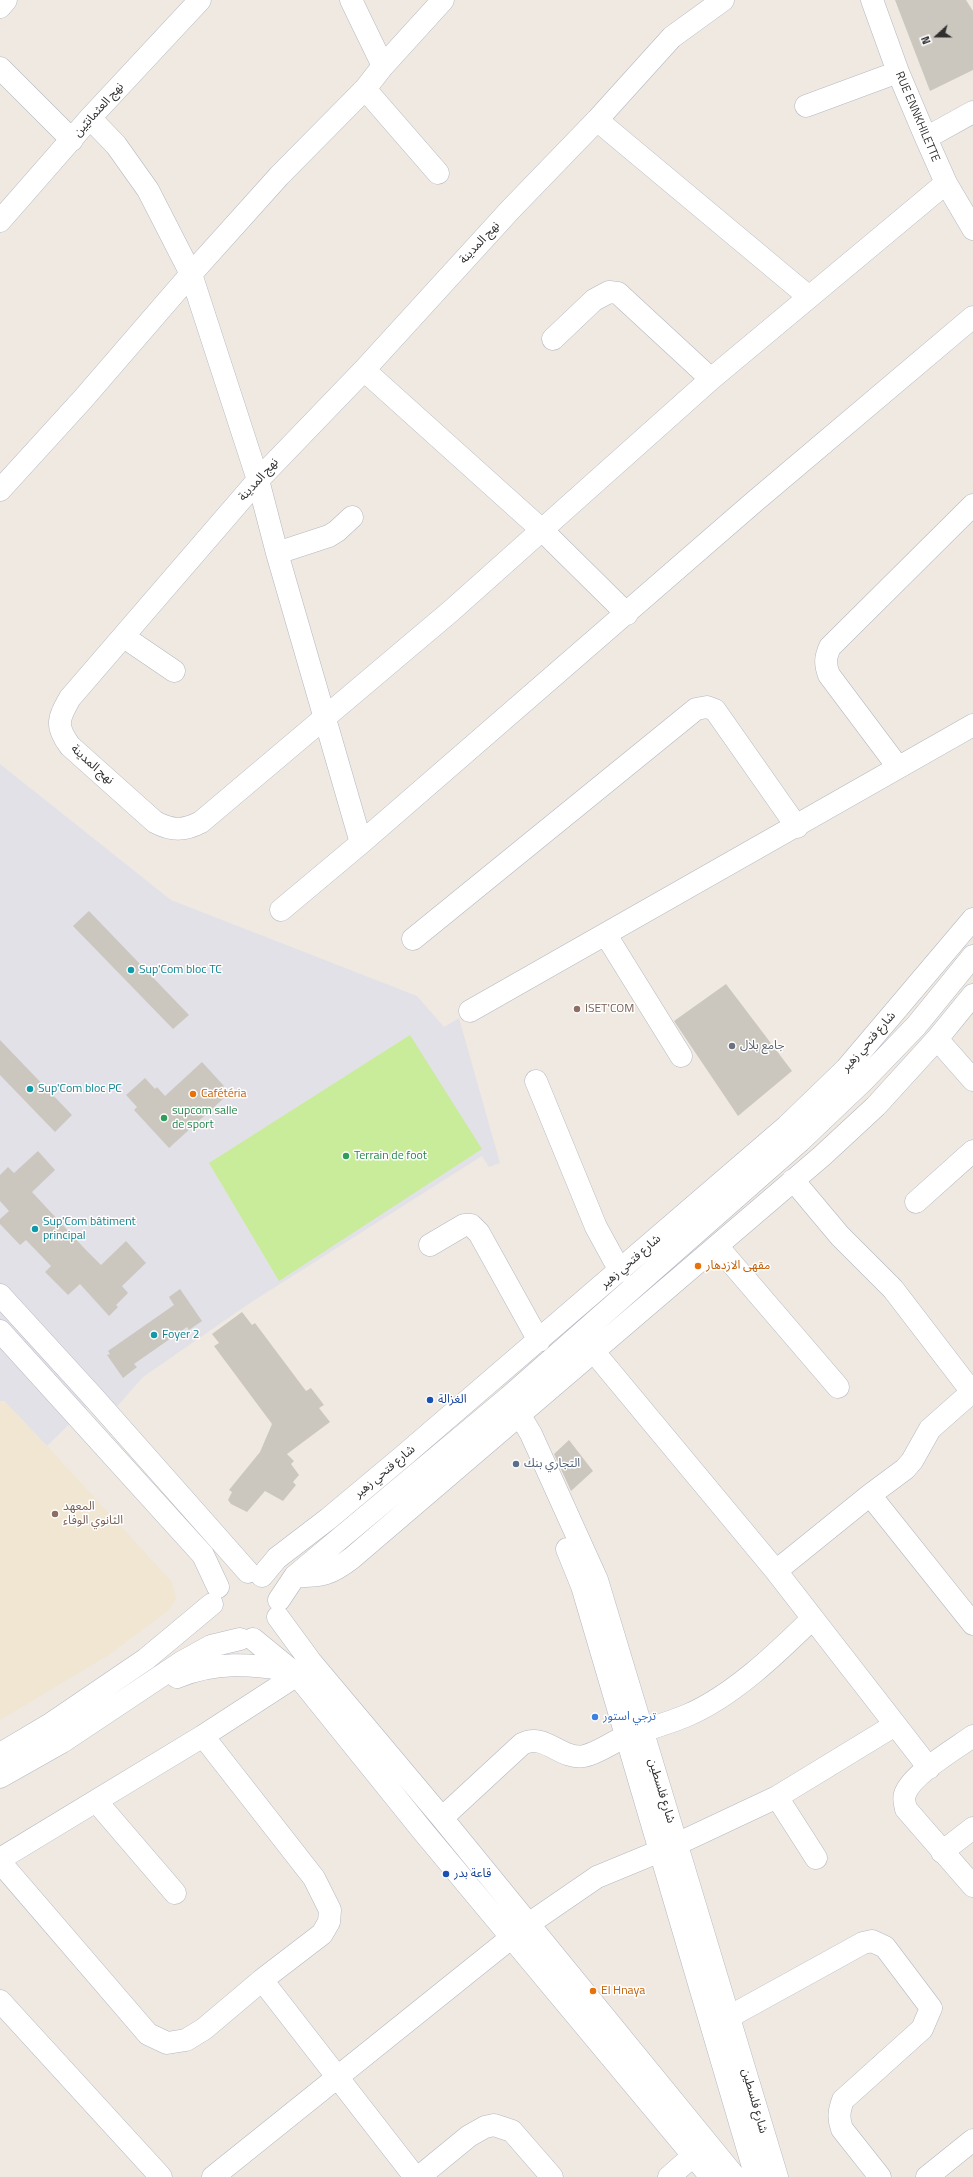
<!DOCTYPE html>
<meta charset="utf-8">
<style>
body{margin:0}
#map{position:relative;width:973px;height:2177px;overflow:hidden;background:#efe9e1;font-family:"Titillium Web",sans-serif}
canvas{display:block}
.north{position:absolute;left:917px;top:16px;width:40px;height:40px;-webkit-text-stroke:3px #fff;paint-order:stroke;rotate:249deg;font-size:11px;font-weight:700;line-height:16px;text-align:center;color:#2e2e2e}
.north::after{content:'';display:block;margin:auto;width:14px;height:18px;background:#2e2e2e;clip-path:polygon(50% 0,100% 100%,50% 72%,0 100%)}
</style>
<div id="map">
<canvas width="973" height="2177"></canvas>
<div class="north">N</div>
</div>
<script>
const context = document.querySelector('canvas').getContext('2d');
context.lineJoin = 'round';
function fillPath(path, color) {
  context.fillStyle = color;
  context.fill(path, 'evenodd');
}
function strokePath(path, color, width, dash) {
  context.strokeStyle = color;
  context.lineWidth = width;
  context.lineCap = dash ? 'butt' : 'round';
  context.setLineDash(dash || []);
  context.stroke(path);
}
function drawText(font, color, halo, rows, align = 'center') {
  context.font = font + ' "Titillium Web","Noto Sans Arabic",sans-serif';
  context.lineWidth = 3;
  context.setLineDash([]);
  context.textBaseline = 'middle';
  context.strokeStyle = halo;
  context.fillStyle = color;
  for (const [text, x, y, turn = 0] of rows) {
    context.save();
    context.translate(x, y);
    context.rotate((+turn || 0) * Math.PI / 180);
    context.textAlign = isNaN(turn) ? turn : align;
    if (halo) context.strokeText(text, 0, 0);
    context.fillText(text, 0, 0);
    context.restore();
  }
}
fillPath(new Path2D(`
 M0,764L171,900L417,996L444,1027L459,1018L500,1163L489,1167L482,1156L250,1303L143,1377L114,1410L95,1399L47,1446L4,1401H0Z`), '#e3e1e8');
fillPath(new Path2D(`
 M0,1401H4L47,1446L172,1582L176,1599L169,1610L107,1656L0,1720Z`), '#f0e6d1');
fillPath(new Path2D(`
 M410,1035L482,1149L279,1281L209,1163Z`), '#c9ec9a');
fillPath(new Path2D(`
 M895,0H966L973,11V70L930,91Z
 M89,911L189,1015L173,1029L73,926Z
 M726,984L792,1071L738,1116L674,1021Z
 M0,1040L72,1115L55,1132L0,1075Z
 M202,1062L224,1086L217,1091L224,1098L169,1148L134,1110L137,1107L126,1095L145,1078L155,1089L157,1087L165,1096Z
 M38,1151L55,1170L32,1192L85,1249L101,1265L126,1241L146,1263L122,1286L128,1293L116,1305L118,1307L109,1316L80,1284L68,1295L45,1272L51,1266L26,1240L20,1245L0,1224V1219L9,1211L0,1201V1175L8,1167L14,1173Z
 M180,1289L202,1321L189,1330L187,1327L134,1364L137,1367L123,1378L107,1355L110,1354L108,1351L174,1305L169,1297Z
 M242,1312L252,1325L255,1323L306,1391L311,1388L324,1405L319,1408L330,1422L287,1454L294,1461L291,1464L299,1475L293,1482L296,1485L283,1501L265,1491L247,1512L231,1504L228,1500L232,1492L229,1490L260,1452L272,1424L214,1346L219,1343L212,1334Z
 M569,1440L593,1471L571,1491L554,1454Z`), '#cbc7bf');
const minor = new Path2D(`
 M351,0L383,66
 M723,0L672,37L597,120L510,210L364,370L258,480L70,698C58,719 55,726 70,746L155,822C172,831 184,831 201,822L451,611L711,379L946,183
 M872,0L898,72L926,138L946,183L973,229
 M0,7L6,0
 M0,68L72,140
 M365,89L438,173
 M806,106L898,72
 M90,118L116,145L148,190L191,274L258,480L277,553L361,843
 M597,120L809,297
 M926,138L973,112
 M0,221L90,118L200,0
 M553,339L594,300L609,292L618,293L711,379
 M364,370L543,531L627,614
 M0,490L83,399L191,274L279,176L365,89L383,66L443,0
 M277,553L329,536L337,531L352,517
 M124,637L174,671
 M898,767L829,675C825,664 825,658 830,647L973,505
 M281,910L361,843L754,502L973,317
 M606,935L681,1056
 M413,939L696,709L707,707L715,710L797,827
 M470,1011L973,725
 M937,1039L973,1080
 M536,1081L596,1227L620,1271
 M793,1180L840,1236L893,1289L972,1392
 M916,1202L973,1151
 M430,1245L464,1225H471L479,1233L539,1341
 M717,1246L838,1387
 M0,1295L95,1399L248,1572
 M0,1331L203,1555L218,1587
 M594,1352L776,1571L929,1768
 M512,1402L531,1434L597,1580L777,2177
 M870,1495L905,1469L912,1461L930,1429L973,1391
 M567,1549L582,1586L756,2177
 M776,1571L870,1495L973,1624
 M262,1576L277,1558L328,1519L401,1458L787,1126L846,1069L973,919
 M295,1576C322,1577 331,1574 352,1558L822,1156L876,1106L937,1039L973,995
 M279,1600L295,1576L509,1397L800,1141L862,1082L916,1026L973,956
 M278,1617L311,1662L442,1818L735,2177
 M253,1639L297,1675L422,1830L711,2177
 M177,1677C216,1661 250,1664 291,1670
 M973,1736C955,1749 912,1774 905,1794C903,1799 905,1804 906,1809L973,1886
 M0,1754L49,1725L146,1659L212,1604
 M0,1777L62,1742L182,1662L211,1646L240,1639
 M777,1797L816,1858
 M96,1801L175,1893
 M442,1818L522,1744C545,1732 560,1760 584,1756C599,1753 613,1741 628,1736C648,1729 669,1723 688,1715C734,1695 777,1653 812,1619
 M942,1852L973,1828
 M0,1859L203,1736L297,1675L306,1666
 M0,1862L148,2034L167,2043L186,2040L204,2029L262,1980L322,1934L329,1922L330,1910L314,1878L203,1736
 M262,1980L415,2177
 M0,2001L161,2177
 M718,2023L863,1943L872,1941L885,1947L931,2008L922,2029L843,2100C839,2111 838,2118 842,2129L880,2177
 M213,2177L527,1925L597,1877L677,1844L777,1797L895,1725
 M419,2177L469,2136L485,2127L494,2125L512,2131L552,2177
 M669,2177L703,2147
 M927,2177L973,2140`);
strokePath(minor, '#b4b7c1', 23);
strokePath(minor, '#fff', 22);
for (const [x, y, r, color] of [
 [131,970,4,"#0f9aa8"],
 [577,1009,4,"#8d6e63"],
 [732,1046,4,"#6b7280"],
 [30,1089,4,"#0f9aa8"],
 [193,1094,4,"#e8710a"],
 [164,1118,4,"#2e9e5b"],
 [346,1156,4,"#2e9e5b"],
 [35,1229,4,"#0f9aa8"],
 [698,1266,4,"#e8710a"],
 [154,1335,4,"#0f9aa8"],
 [430,1400,4,"#1a4fb4"],
 [516,1464,4,"#5c6f8a"],
 [55,1514,4,"#8d6e63"],
 [595,1717,4,"#3f7fe0"],
 [446,1874,4,"#1a4fb4"],
 [593,1991,4,"#e8710a"]
]) {
  const dot = new Path2D();
  dot.arc(x, y, r, 0, 2 * Math.PI);
  context.fillStyle = color;
  context.fill(dot);
  strokePath(dot, '#fff', 1.5);
}
drawText('12px', '#2e2e2e', '#fff', [
 ["نهج العثمانيّين",99,110,-48],
 ["RUE ENNKHILETTE",917,117,67],
 ["نهج المدينة",480,243,-47],
 ["نهج المدينة",259,480,-48],
 ["نهج المدينة",92,765,42],
 ["شارع فتحي زهير",869,1042,-49],
 ["شارع فتحي زهير",631,1262,-41],
 ["شارع فتحي زهير",385,1472,-40],
 ["شارع فلسطين",661,1791,73],
 ["شارع فلسطين",754,2101,74]
]);
drawText('12px', '#0d838f', '#fff', [
 ["Sup'Com bloc TC",139,970],
 ["Sup'Com bloc PC",38,1089],
 ["Sup'Com bâtiment",43,1222],
 ["principal",43,1236],
 ["Foyer 2",162,1335]
], 'left');
drawText('12px', '#785e54', '#fff', [
 ["ISET'COM",585,1009],
 ["المعهد",63,1507],
 ["الثانوي الوفاء",63,1521]
], 'left');
drawText('12px', '#5b616d', '#fff', [
 ["جامع بلال",740,1046]
], 'left');
drawText('12px', '#c56008', '#fff', [
 ["Cafétéria",201,1094],
 ["مقهى الازدهار",706,1266],
 ["El Hnaya",601,1991]
], 'left');
drawText('12px', '#27864d', '#fff', [
 ["supcom salle",172,1111],
 ["de sport",172,1125],
 ["Terrain de foot",354,1156]
], 'left');
drawText('12px', '#164399', '#fff', [
 ["الغزالة",438,1400],
 ["قاعة بدر",454,1874]
], 'left');
drawText('12px', '#4e5e75', '#fff', [
 ["التجاري بنك",524,1464]
], 'left');
drawText('12px', '#366cbe', '#fff', [
 ["ترجي استور",603,1717]
], 'left');
</script>
